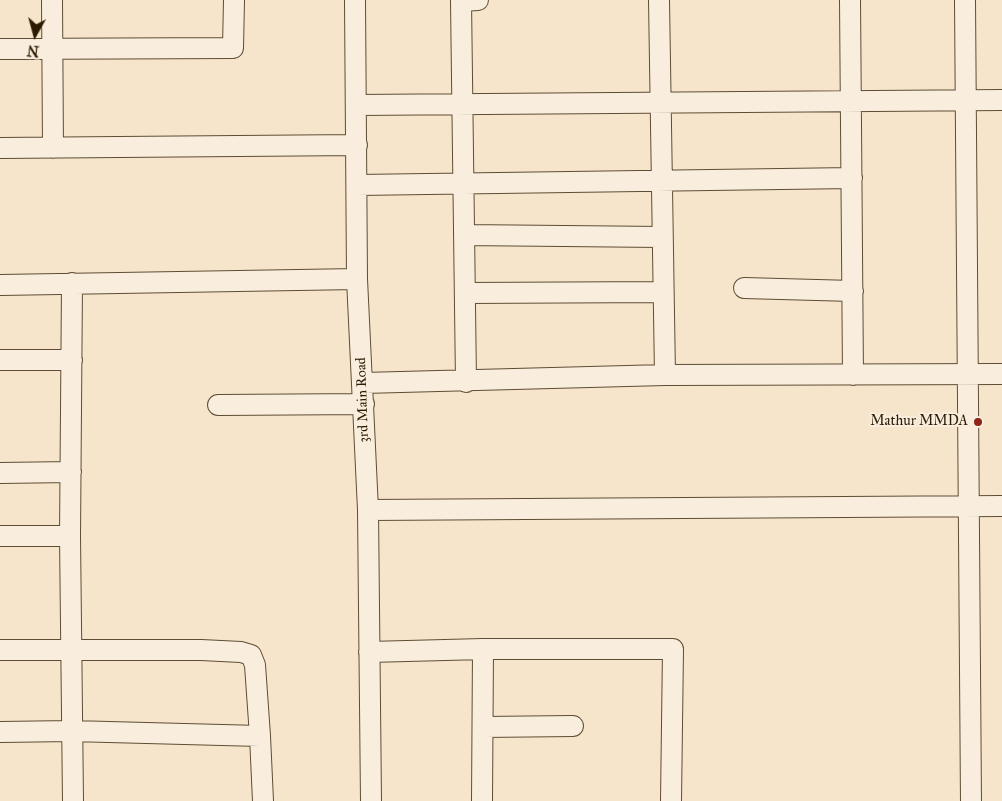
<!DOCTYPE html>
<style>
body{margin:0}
#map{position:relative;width:1002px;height:801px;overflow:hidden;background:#f6e5cb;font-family:"IM FELL Great Primer",serif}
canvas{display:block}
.north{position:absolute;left:10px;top:10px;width:50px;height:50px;-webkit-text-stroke:4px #f9eedd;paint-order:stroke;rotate:187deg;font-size:14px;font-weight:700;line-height:20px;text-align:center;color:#2c1a02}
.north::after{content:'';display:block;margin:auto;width:18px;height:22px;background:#2c1a02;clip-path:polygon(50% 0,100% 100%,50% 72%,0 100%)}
</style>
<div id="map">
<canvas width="1002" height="801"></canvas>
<div class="north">N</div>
</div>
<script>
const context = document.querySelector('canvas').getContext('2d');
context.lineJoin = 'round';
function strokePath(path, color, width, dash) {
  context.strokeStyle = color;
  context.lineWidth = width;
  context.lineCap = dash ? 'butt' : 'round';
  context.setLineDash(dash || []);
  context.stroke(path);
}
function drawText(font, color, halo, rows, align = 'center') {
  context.font = font + ' "IM FELL Great Primer",serif';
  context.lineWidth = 4;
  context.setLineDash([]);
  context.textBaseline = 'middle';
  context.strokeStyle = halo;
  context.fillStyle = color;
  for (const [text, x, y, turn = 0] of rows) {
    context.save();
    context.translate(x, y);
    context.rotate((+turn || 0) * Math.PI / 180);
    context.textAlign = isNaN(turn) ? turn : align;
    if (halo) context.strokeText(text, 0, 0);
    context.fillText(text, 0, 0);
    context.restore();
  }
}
const minor = new Path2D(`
 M52,0L53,148
 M355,0L357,279L368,510L371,801
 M659,0L665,375
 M850,0L853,375
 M965,0L971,801
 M0,49L233,48L234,0
 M356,105L1002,100
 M0,148L357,145
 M357,185L852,178
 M464,235L662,237
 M72,283L70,536L73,801
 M0,285L357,279
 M744,288L853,291
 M465,293L663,292
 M0,360H72
 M466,382L461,1L478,0
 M363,383L665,375L1002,374
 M218,405L364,404
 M0,473L71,472
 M368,510L1002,506
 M0,536H70
 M0,650H201L241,652L251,655L255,665L260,736
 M369,652L483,649H673L671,801
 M483,727L573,726
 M0,732L71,731L260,736L263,801
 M482,801L483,649`);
strokePath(minor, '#5e4d34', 22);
strokePath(minor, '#f9eedd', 20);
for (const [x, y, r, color] of [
 [978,422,5,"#8f2418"]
]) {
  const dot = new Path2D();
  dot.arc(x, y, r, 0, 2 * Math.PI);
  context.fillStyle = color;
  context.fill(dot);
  strokePath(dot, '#f9eedd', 2);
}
drawText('14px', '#2c1a02', '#f9eedd', [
 ["3rd Main Road",363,400,-92]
]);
drawText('14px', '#2c1a02', '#f9eedd', [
 ["Mathur MMDA",968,422]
], 'right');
</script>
